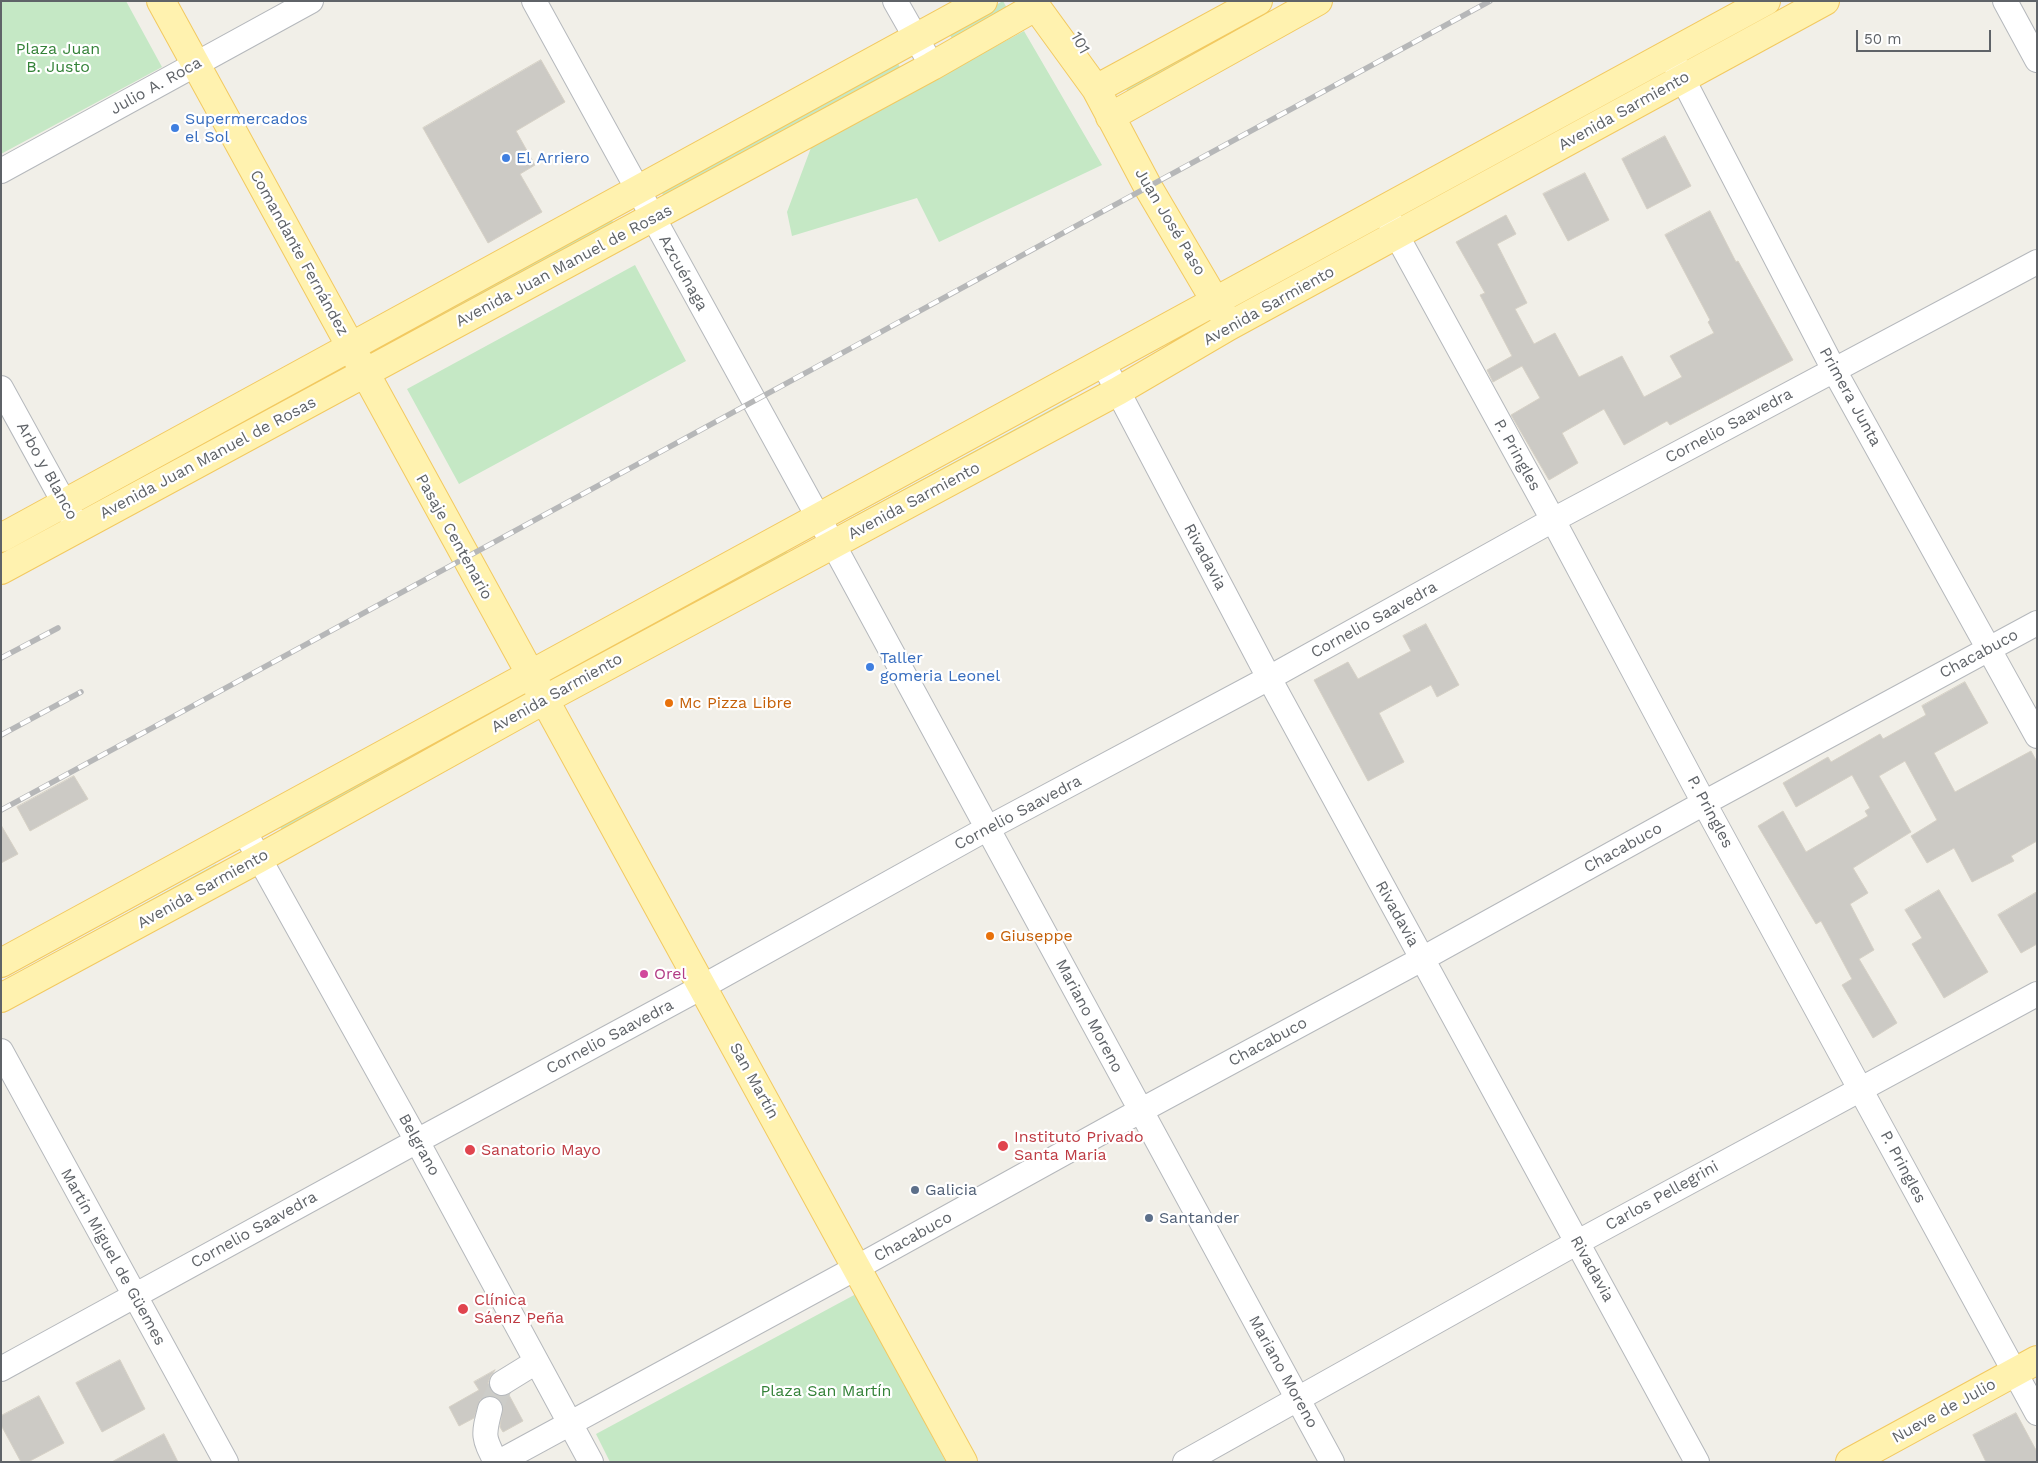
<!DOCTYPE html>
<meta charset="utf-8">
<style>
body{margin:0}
#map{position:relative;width:2038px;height:1463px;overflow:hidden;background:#f1efe8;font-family:"Work Sans",sans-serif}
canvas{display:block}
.frame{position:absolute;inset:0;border:2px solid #5f6368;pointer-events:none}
.scale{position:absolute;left:1856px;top:30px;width:135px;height:22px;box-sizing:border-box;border:2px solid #5f6368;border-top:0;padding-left:6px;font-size:15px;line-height:18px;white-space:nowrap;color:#5f6368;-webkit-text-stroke:4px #fff;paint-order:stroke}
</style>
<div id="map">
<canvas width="2038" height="1463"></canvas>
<div class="frame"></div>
<div class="scale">50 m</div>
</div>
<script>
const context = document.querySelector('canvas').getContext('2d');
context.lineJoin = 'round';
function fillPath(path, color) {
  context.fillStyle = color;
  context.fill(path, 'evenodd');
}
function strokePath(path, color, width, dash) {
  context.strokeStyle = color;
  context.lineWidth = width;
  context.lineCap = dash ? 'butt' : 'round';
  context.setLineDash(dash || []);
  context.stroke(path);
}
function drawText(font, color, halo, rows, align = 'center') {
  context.font = font + ' "Work Sans",sans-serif';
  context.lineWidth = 4.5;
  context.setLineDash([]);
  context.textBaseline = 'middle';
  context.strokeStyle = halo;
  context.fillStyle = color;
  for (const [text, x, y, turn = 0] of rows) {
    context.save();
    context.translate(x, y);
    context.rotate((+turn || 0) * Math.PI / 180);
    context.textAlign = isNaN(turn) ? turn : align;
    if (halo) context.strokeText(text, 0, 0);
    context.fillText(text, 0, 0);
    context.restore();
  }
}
fillPath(new Path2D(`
 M1,1H126L162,67L1,154Z
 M1003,1L1008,10L952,39L948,31Z
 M1243,24L1246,30L1129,94L1125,87Z
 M1024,31L1102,165L939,242L917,198L792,236L787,212L812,145Z
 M896,60L901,69L664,197L659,187Z
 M610,216L614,224L387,348L383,340Z
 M635,265L686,361L459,484L407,389Z
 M323,370L328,379L98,505L93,497Z
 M1072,398L1075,404L852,524L849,519Z
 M786,551L790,557L575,668Z
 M508,703L512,711L285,835L280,827Z
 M216,864L220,871L1,991V982Z
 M856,1294L946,1462H610L596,1434Z`), '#c5e8c5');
const building = new Path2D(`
 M541,60L565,102L516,131L535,165L520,174L542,212L488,243L423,128Z
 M1665,136L1691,186L1647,209L1622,159Z
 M1585,173L1609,220L1568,241L1543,194Z
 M1710,211L1736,262L1738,261L1793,360L1670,425L1667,421L1624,445L1604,409L1562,433L1578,463L1549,480L1511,415L1540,398L1522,366L1493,382L1487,370L1512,356L1480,295L1485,293L1456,242L1506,215L1516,234L1497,244L1527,303L1515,309L1534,344L1555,333L1579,377L1622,356L1644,397L1682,377L1670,356L1714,333L1708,322L1710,320L1665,235Z
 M1426,624L1459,685L1437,697L1431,685L1379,713L1404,762L1368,781L1314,680L1348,662L1358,679L1411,651L1403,636Z
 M1965,682L1988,723L1934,753L1955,792L2031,751L2037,762V841L2011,856L2014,861L1972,882L1954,848L1927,863L1911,836L1937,820L1905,761L1879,776L1911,832L1853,868L1868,893L1850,904L1874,950L1859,959L1897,1023L1873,1038L1842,985L1852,979L1821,921L1816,924L1758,826L1783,811L1806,852L1868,816L1865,811L1870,808L1852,775L1796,807L1783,783L1828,757L1831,762L1880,734L1883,739L1926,715L1922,706Z
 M74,776L88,799L30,831L17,807Z
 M1,825L18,854L1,863Z
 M1939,890L1988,972L1944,998L1912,944L1922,938L1905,910Z
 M2037,892V944L2021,953L1998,915Z
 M120,1360L145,1409L102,1432L76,1383Z
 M495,1370L490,1377L488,1383L490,1390L496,1395L502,1397L509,1395L523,1421L503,1432L500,1427L503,1405L500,1400L494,1396H487L480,1400L474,1418L459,1426L449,1407L479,1390L474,1382Z
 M39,1396L64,1443L28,1462H21L1,1425V1416Z
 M2016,1413L2037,1452V1462H1986L1973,1435Z
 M164,1434L178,1462H112Z`);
fillPath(building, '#cccac5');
strokePath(building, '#d6d1c6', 1);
strokePath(new Path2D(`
 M490,1409L502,1383`), '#ccccc8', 24, [24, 12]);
const minor = new Path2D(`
 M534,1L833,544L1332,1462
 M895,1L932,66
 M2005,1L2037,60
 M1674,62L1834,370L2037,736
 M1,171L311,1
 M1384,209L1397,236L1553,520L1704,803L2037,1413
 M1103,363L1269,678L1697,1462
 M1,388L78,528
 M244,831L417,1141L591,1462
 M1,1051L226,1462
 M1,1369L417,1141L702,987L988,828L1269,678L1553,520L2037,262
 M502,1383L536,1362
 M490,1409C483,1436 483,1437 496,1462
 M499,1462L856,1268L1140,1111L1422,959L1704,803L2037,623
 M1185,1462L1578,1242L2037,994`);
const major = new Path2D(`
 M161,1L963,1462
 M1032,1L1096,89L1148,187L1224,316
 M1096,89L1258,1
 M1110,117L1318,1
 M1,538L983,1
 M1,570L932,66L1035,7
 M1,963L1766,1
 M1,998L258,859L544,700L1118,391L1229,326L1825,1
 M1850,1462L2037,1360`);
strokePath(minor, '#b5b8bc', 26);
strokePath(major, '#f2c960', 30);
strokePath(minor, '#fff', 24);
strokePath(major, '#fff2af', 28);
const rail = new Path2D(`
 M1,658L58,628
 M1,735L81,692
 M1,810L1490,1`);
strokePath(rail, '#b6b7b8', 5.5);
strokePath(rail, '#fff', 4, [11]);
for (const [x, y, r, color] of [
 [175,128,5,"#3f7fe0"],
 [506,158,5,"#3f7fe0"],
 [870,667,5,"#3f7fe0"],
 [669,703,5,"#e8710a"],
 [990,936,5,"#e8710a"],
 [644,974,5,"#d1479c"],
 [1003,1146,6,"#e0444e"],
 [470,1150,6,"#e0444e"],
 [915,1190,5,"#5c6f8a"],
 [1149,1218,5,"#5c6f8a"],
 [463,1309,6,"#e0444e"]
]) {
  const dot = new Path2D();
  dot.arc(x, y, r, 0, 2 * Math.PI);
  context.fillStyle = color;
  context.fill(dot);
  strokePath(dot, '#fff', 2);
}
drawText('16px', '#5f6368', '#fff', [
 ["101",1080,43,61],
 ["Julio A. Roca",156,86,-29],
 ["Avenida Sarmiento",1624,111,-29],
 ["Juan José Paso",1170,222,59],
 ["Comandante Fernández",299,253,61],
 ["Avenida Juan Manuel de Rosas",564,266,-28],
 ["Azcuénaga",683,273,61],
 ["Avenida Sarmiento",1269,306,-29],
 ["Primera Junta",1850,397,61],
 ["Cornelio Saavedra",1729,426,-28],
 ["P. Pringles",1517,455,61],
 ["Avenida Juan Manuel de Rosas",208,458,-28],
 ["Arbo y Blanco",47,471,61],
 ["Avenida Sarmiento",914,501,-28],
 ["Pasaje Centenario",454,537,61],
 ["Rivadavia",1205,557,62],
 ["Cornelio Saavedra",1374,620,-29],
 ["Chacabuco",1979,654,-28],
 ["Avenida Sarmiento",557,693,-29],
 ["P. Pringles",1710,812,62],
 ["Cornelio Saavedra",1018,813,-28],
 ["Chacabuco",1623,848,-29],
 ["Avenida Sarmiento",203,889,-29],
 ["Rivadavia",1397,914,61],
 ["Mariano Moreno",1089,1016,62],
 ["Cornelio Saavedra",610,1037,-28],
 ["Chacabuco",1268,1042,-28],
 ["San Martín",754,1081,61],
 ["Belgrano",419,1145,61],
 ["P. Pringles",1903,1167,62],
 ["Carlos Pellegrini",1662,1196,-29],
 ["Cornelio Saavedra",254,1230,-29],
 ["Chacabuco",913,1237,-29],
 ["Martín Miguel de Güemes",113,1257,61],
 ["Rivadavia",1592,1269,61],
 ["Mariano Moreno",1283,1372,61],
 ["Nueve de Julio",1944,1411,-29]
]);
drawText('16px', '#348238', '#fff', [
 ["Plaza Juan",58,49],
 ["B. Justo",58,67],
 ["Plaza San Martín",826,1391]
]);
drawText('16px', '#366cbe', '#fff', [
 ["Supermercados",185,119],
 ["el Sol",185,137],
 ["El Arriero",516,158],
 ["Taller",880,658],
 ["gomeria Leonel",880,676]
], 'left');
drawText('16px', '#c56008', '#fff', [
 ["Mc Pizza Libre",679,703],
 ["Giuseppe",1000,936]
], 'left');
drawText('16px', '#b23c85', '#fff', [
 ["Orel",654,974]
], 'left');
drawText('16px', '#be3a42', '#fff', [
 ["Instituto Privado",1014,1137],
 ["Santa Maria",1014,1155],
 ["Sanatorio Mayo",481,1150],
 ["Clínica",474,1300],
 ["Sáenz Peña",474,1318]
], 'left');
drawText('16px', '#4e5e75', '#fff', [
 ["Galicia",925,1190],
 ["Santander",1159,1218]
], 'left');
</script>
